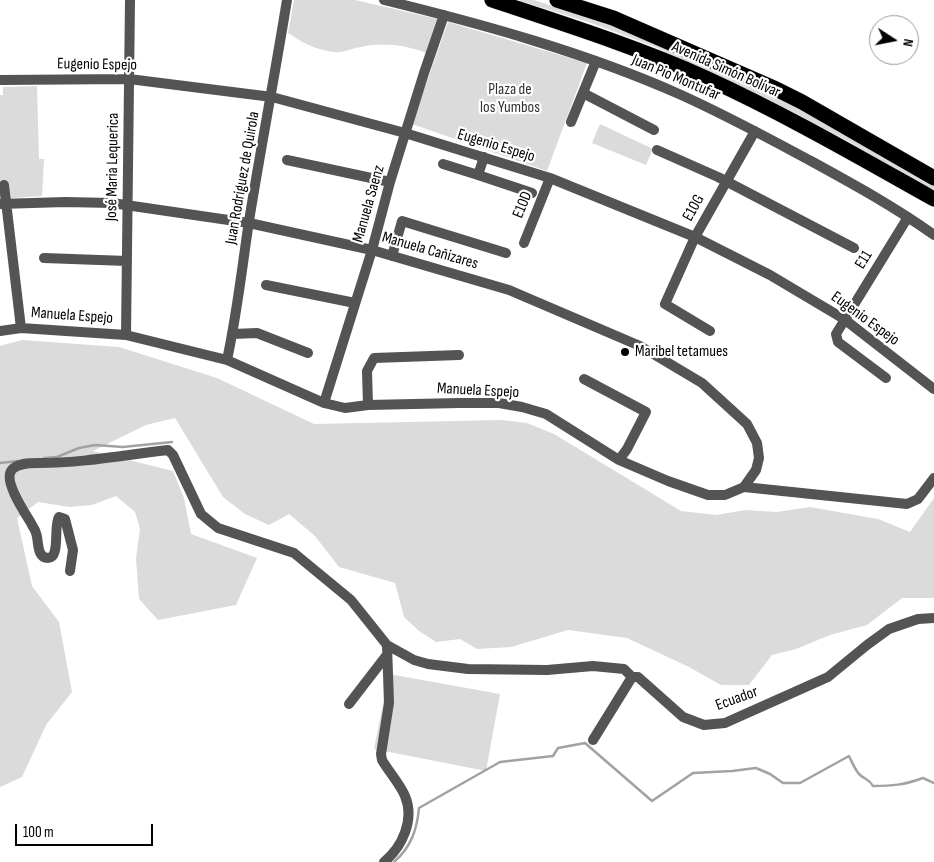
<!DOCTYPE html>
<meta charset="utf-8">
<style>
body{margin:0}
#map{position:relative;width:934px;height:862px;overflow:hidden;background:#fff;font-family:"Sofia Sans Condensed",sans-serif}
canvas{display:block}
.north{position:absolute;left:869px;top:15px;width:50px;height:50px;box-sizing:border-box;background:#fff;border:1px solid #999;border-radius:50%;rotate:101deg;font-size:14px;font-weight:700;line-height:20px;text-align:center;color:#000}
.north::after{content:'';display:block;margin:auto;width:18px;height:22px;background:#000;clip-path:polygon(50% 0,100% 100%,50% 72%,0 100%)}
.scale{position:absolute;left:15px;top:824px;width:138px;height:22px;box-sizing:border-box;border:2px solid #000;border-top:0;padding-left:6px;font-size:15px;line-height:18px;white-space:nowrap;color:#000;-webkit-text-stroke:4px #fff;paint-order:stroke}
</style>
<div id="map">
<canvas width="934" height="862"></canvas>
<div class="north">N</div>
<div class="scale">100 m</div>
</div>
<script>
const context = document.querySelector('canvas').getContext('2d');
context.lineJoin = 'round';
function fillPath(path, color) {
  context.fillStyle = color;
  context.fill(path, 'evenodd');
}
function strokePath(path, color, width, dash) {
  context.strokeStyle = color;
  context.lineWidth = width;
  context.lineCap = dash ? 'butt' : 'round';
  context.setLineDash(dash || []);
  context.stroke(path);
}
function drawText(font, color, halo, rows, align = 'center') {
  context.font = font + ' "Sofia Sans Condensed",sans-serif';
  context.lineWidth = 4.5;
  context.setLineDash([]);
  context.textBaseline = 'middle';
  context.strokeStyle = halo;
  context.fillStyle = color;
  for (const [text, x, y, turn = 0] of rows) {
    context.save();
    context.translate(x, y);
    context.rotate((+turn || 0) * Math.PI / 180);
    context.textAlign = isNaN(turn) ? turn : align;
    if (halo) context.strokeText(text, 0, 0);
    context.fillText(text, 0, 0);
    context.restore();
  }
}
fillPath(new Path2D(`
 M294,0H355L438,19L426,53C406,45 382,42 361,47C352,48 344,53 334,52C316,50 303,43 288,33Z
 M518,0H534L596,20L654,42L708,65L796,106L934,185V192L846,140L765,98L653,46L594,24Z
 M448,22L587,63L547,171L412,124Z
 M37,86L39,159H44L42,196L0,199V95H3V87Z
 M600,124L653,149L646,165L592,143Z
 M22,340L119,347L217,378L314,424L502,420L527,423L554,434L681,511L716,515L746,510L777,512L810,507L878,519L910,532L934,498V598H902L867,625L830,635L796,649L772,655L749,685H721L689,667L627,638L568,630L511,647L477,649L460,639L436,642L419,631L404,617L395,583L339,567L315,536L289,514L269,525L245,514L223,497L175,418L146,425L93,451L173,471L184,498L191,534L257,558L236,605L158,620L139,599L136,558L140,529L135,512L116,496L92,505L69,507L38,502L17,518L32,586L59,622L72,692L46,725L22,777L0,787V346Z
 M389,674L500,694L486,771L374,749Z`), '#dbdbdb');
strokePath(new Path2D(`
 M44,458L57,457L79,448L95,445L123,447L172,442
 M0,463L18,461
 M394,862C411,847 417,830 419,808L500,762L553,756L558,748L585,743L652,801L693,773L732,771L756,768L770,774L783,783H800L849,756C852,762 855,770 860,775C866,780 869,779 873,786C892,786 904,785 923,778L934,783`), '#a2a2a2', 2.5);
const highway = new Path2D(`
 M492,0C564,24 637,47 706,78C785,114 859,157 934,199
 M557,0L613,18L776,89L802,102L934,178`);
strokePath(highway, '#dbdbdb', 16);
strokePath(new Path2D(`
 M384,0C482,24 587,53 679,94C724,114 768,138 811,161C853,184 895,207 934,235
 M0,80L129,79L272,97L405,133L550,178L695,237L770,275L844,319L934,389
 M583,93L654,130
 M571,122L596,61
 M657,150L718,177L854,248
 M484,157L478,175L532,193
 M287,160L390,182
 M443,164L478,175
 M4,185L21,328
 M0,204L65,202L112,203L249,223L372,250L509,290L640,346L702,383L747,424L757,443L759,458L756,470L744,487
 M524,243L550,178
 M392,256L402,221L506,253
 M44,258L127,261
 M266,285L355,303
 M0,331L21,328L126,335L227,360L324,403L345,408L368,405L459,403H499L522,407L546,414L619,460L668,481L708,495H725L744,487L907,504L918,499L934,478
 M710,331L665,304L695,237L755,131
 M233,334L257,333L308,353
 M126,335L130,0
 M227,360C237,314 242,268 249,221C261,147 275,74 287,0
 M886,378L838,342L836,334L908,217
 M584,379L646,412L627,449L619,460
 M324,403L372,250L390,182L424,73L444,15
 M368,405L367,371L374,358L459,355
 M70,571L73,550L65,519L59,517C53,525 61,558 48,558C36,558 39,540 36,533C35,529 32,526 31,523C25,513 4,482 11,471C16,463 30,463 39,463C82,463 125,455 168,450L173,455L201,514L218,528L294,553L351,600L387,645L414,660L428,664L468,669L547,670L593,666L624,669L632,677H638L683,717L704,725L725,723L828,677L867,645L889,629L918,619L934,618
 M349,704L386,656
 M593,740L632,677
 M384,862C402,847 415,820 405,796C400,784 389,772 382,760L381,754L389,703L387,645`), '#545454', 10);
strokePath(highway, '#000', 15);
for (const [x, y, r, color] of [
 [625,352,5,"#000"]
]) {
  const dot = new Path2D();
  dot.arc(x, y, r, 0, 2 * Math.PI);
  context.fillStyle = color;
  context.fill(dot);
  strokePath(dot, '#fff', 2);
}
drawText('16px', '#000', '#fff', [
 ["Eugenio Espejo",97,65,1],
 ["Avenida Simón Bolívar",726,70,24],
 ["Juan Pio Montufar",676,78,23],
 ["Eugenio Espejo",496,146,17],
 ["José Maria Lequerica",113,167,-89],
 ["Juan Rodriguez de Quirola",243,178,-80],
 ["Manuela Saenz",369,204,-74],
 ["E10D",523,205,-68],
 ["E10G",694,208,-61],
 ["Manuela Cañizares",430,251,16],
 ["E11",864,260,-58],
 ["Manuela Espejo",72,316,4],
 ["Eugenio Espejo",865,319,36],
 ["Manuela Espejo",478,391,3],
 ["Ecuador",737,699,-20]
]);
drawText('16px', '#323232', '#fff', [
 ["Plaza de",510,90],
 ["los Yumbos",510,108]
]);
drawText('16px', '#000', '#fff', [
 ["Maribel tetamues",635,352]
], 'left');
</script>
